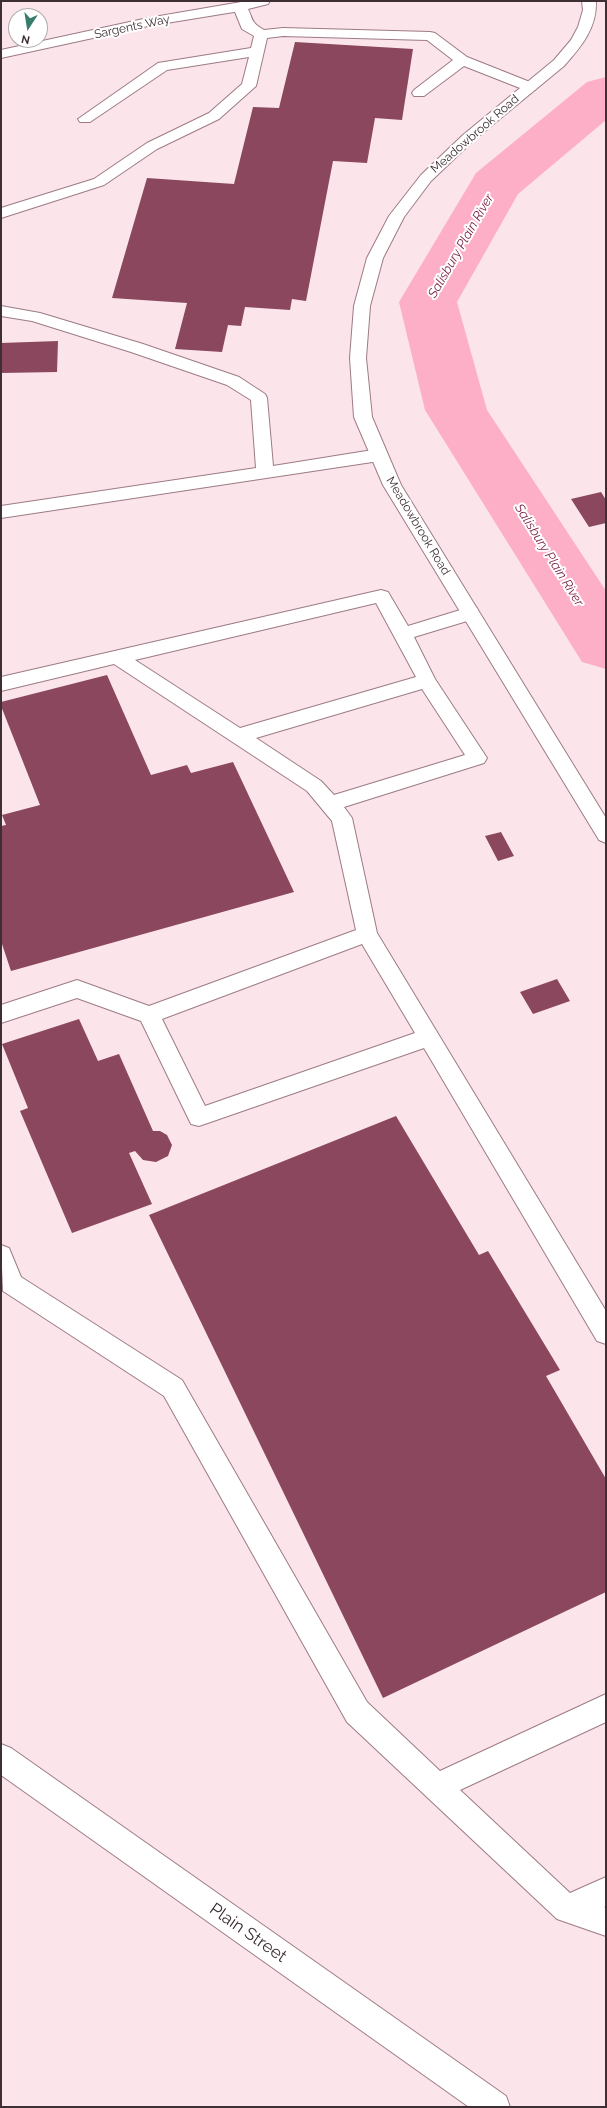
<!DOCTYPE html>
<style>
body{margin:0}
#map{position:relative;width:607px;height:2108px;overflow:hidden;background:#fbe4ea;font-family:Raleway,sans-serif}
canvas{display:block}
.frame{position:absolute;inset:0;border:2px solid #3d2f33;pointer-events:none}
.north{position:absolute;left:8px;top:8px;width:40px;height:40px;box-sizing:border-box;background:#fff;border:1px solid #b1acad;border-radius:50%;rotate:192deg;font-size:11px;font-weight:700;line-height:16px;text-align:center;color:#3d2f33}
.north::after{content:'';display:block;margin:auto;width:14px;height:18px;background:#387c6e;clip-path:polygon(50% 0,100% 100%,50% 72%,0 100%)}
</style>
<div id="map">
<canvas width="607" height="2108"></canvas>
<div class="frame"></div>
<div class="north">N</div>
</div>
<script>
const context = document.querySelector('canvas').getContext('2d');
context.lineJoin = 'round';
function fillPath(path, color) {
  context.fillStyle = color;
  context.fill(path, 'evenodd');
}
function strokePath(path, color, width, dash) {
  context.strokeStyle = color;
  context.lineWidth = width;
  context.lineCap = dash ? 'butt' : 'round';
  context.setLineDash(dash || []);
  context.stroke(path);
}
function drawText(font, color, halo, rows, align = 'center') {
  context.font = font + ' Raleway,sans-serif';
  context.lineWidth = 4;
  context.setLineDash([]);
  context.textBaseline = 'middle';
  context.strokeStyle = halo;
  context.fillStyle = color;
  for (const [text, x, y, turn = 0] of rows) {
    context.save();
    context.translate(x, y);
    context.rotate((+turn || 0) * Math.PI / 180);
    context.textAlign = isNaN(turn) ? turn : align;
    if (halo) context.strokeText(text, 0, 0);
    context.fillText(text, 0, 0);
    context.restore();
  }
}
fillPath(new Path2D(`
 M606,77V120L518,194L457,302L487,410L606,591V669L582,662L425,410L399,302L476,173L587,82Z`), '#fdafc7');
fillPath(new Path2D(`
 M295,42L413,49L402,120L375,118L367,163L333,161L306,301L292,299L290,310L245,307L241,326L228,325L222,352L175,349L187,303L112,298L147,178L234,184L253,107L279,108Z
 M58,341L57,372L1,373V343Z
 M601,492L606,500V523L589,527L571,499Z
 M107,675L151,775L187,765L191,773L233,762L294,892L11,971L1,941V826L6,825L2,815L40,805L1,706V702Z
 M501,832L514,856L498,861L485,836Z
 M557,979L570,1001L533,1014L520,992Z
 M79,1019L98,1061L119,1054L153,1131H160L167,1135L172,1145L168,1156L156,1162L143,1160L135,1151L129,1153L152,1204L72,1233L20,1111L28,1108L2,1044Z
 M396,1116L479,1255L488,1251L560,1370L546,1376L606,1479V1592L383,1698L149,1215Z`), '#8a475e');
const lane = new Path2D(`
 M240,3L245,4C254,17 248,21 264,30L283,28L430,32L435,33L467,57L535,84L537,87L535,90H525L464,66L424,96H414L412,93L414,90L453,60L427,40L283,36L267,38L256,86L219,119L157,149L104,185L1,218V208L94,179L147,143L209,113L242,84L249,57L167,70L90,122H80L78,119L158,63L251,48L254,36L242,29L233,7L235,4Z
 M1,306L40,313L143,344L239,377L265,394L267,398L273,466L379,449L385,451L388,455L385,459L379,461L1,518V506L256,468L251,400L227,385L131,352L32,321L1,316Z
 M381,590L388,592L408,626L470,607L477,608L479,613L477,618L414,637L435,679L487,758L484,763L344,807L352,818L377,933L606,1311V1344L597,1341L424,1048L199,1126L191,1124L141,1021L77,998L1,1023V1005L77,980L149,1006L356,930L332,821L307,791L114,664L1,691V677ZM376,603L416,677L240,728L135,660ZM422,689L465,755L334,795L321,781L256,738ZM362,944L415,1033L205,1106L162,1019Z
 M1,1245L9,1248L21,1277L182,1380L367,1702L440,1771L606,1694V1722L460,1790L570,1893L606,1877V1906L604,1907L606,1908V1936L557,1919L347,1722L164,1396L3,1291Z`);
const street = new Path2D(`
 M582,1H596C597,28 581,47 564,66L473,141L431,181L404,217L383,258L370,306L366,358L372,417L401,485L606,818V843L599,840L383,485L354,417L350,358L354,306L367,258L389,216L421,175L463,135L554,60L571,40L578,27L583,10Z`);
const secondary = new Path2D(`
 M247,1H270L268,4L240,11L148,26L1,58V50L148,18Z
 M1,1744L11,1748L506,2096L510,2107H469L1,1775Z`);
strokePath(lane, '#9d7b85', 2);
strokePath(street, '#9d7b85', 2);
strokePath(secondary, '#9d7b85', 2);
fillPath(lane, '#fff');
fillPath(street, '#fff');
fillPath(secondary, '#fff');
drawText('12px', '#3d2f33', '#fff', [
 ["Sargents Way",132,27,-12],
 ["Meadowbrook Road",475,134,-41],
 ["Meadowbrook Road",418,526,59]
]);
drawText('italic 13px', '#7a2347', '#fff', [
 ["Salisbury Plain River",461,246,-60],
 ["Salisbury Plain River",549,555,58]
]);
drawText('17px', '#3d2f33', '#fff', [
 ["Plain Street",248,1933,35]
]);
</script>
